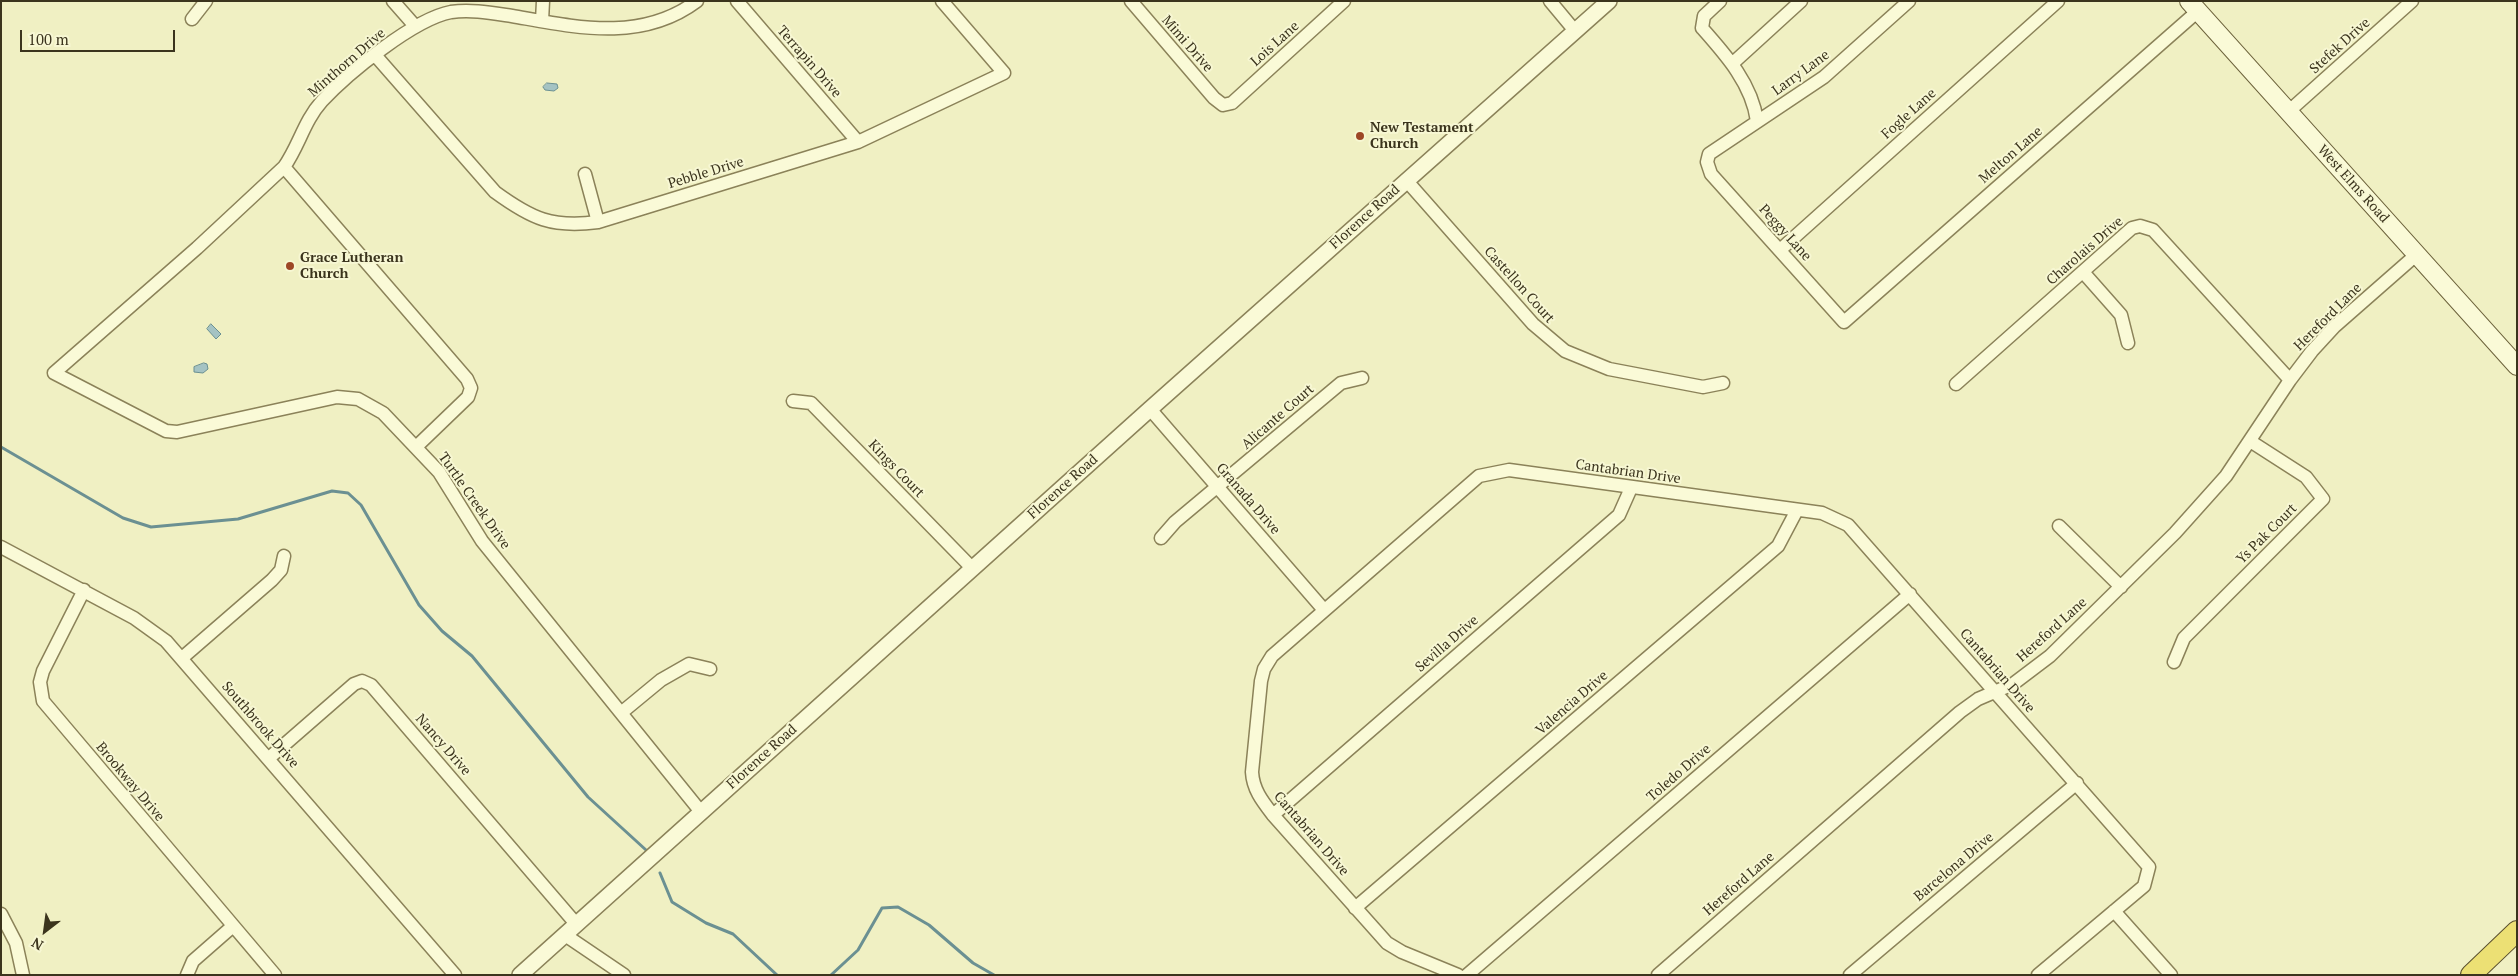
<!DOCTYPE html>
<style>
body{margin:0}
#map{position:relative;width:2518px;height:976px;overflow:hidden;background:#f0f0c3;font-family:"PT Serif",serif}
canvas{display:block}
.frame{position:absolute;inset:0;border:2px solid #3b341d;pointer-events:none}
.north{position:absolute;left:20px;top:906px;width:50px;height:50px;-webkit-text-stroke:4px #f7f7d3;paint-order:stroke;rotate:210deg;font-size:14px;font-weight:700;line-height:20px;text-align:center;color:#3b341d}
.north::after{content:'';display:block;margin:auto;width:18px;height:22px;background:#3b341d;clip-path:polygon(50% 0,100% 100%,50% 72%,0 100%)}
.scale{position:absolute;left:20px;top:30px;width:155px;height:22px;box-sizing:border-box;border:2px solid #3b341d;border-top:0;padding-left:6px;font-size:15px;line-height:18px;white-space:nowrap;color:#3b341d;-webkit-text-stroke:4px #f7f7d3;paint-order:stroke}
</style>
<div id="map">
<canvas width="2518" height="976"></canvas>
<div class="frame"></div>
<div class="north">N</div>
<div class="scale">100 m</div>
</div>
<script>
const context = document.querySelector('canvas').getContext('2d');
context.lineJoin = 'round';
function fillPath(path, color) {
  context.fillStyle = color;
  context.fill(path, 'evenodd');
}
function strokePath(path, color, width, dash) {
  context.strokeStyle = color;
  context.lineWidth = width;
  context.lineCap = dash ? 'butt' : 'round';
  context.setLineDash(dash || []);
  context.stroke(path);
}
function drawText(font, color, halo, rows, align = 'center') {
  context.font = font + ' "PT Serif",serif';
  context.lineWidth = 4;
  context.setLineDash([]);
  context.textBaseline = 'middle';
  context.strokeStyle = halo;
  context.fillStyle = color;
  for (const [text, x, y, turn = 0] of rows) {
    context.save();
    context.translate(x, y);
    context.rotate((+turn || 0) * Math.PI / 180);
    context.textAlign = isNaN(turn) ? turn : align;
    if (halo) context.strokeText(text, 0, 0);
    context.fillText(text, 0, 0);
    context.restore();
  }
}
const water = new Path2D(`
 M547,83L557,84L558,88L554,91L545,90L543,87Z
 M211,324L221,334L216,339L207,329Z
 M204,363L207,364L208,369L203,373L194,372V367Z`);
fillPath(water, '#a5c3c3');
strokePath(water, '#6b9092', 1);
strokePath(new Path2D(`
 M1,447L123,518L151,527L238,519L332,491L348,493L361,505L419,605L442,631L472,656L588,797L646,850
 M660,873L672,902L706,923L733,934L777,975
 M831,975L858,950L882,908L898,907L929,925L973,963L994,975`), '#6b9092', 3);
const minor = new Path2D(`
 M393,1L415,26
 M697,1C641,43 575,27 512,16C492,13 471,9 451,12C414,19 348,73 322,101C304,121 299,146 284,167L197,248L54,373L166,431L177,432L337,397L358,399L383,413L439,472L482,541L701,812
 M737,1L858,142
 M1131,1L1214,98L1223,105L1232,103L1344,1
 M1550,1L1575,31
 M1720,1L1704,16L1702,28C1726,55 1752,84 1757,121
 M1909,1L1824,77L1709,154L1707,162L1711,174L1844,322L2198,11
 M192,19L206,1
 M542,21L543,1
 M375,55L495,192C532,219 552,228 598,222L858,142L1004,73L942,1
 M1733,63L1801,1
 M2288,112L2412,1
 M284,167L467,379L471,388L468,397L416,447
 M585,174L598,222
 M1406,180L1533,324L1565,351L1609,369L1703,387L1723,383
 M1780,250L2058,1
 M2083,272L2121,315L2128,343
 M1956,384L2132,228L2140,226L2153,230L2290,380
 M793,401L811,403L972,568
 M1150,409L1324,610
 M2059,526L2121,587
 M1161,538L1175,522L1341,383L1362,378
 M1,547L134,618L166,641L455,975
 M84,590L43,671L40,682L43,701L275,975
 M182,658L272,580L281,570L284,556
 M2174,662L2184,638L2323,499L2306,477L2250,441
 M621,713L661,680L689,664L710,669
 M269,758L354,684L362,681L371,685L577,925
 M1273,815L1619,515L1631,488
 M1355,908L1778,546L1797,510
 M2114,911L2171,975
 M1,914L16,943L23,975
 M565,935L624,975
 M187,975L193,961L233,926
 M1458,975L1402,952L1387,943L1273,815C1263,802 1253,790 1252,772L1261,681L1264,669L1272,656L1479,476L1509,470L1822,513L1848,525L2149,867L2144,886L2038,975
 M1467,975L1910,594
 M1658,975L1960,712L1978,699L2013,684L2050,656L2175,533L2226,476L2290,380L2312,351L2335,326L2416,255
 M1850,975L2077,783`);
const tertiary = new Path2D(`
 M520,975L1150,409L1609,1`);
const secondary = new Path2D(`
 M2189,1L2517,366`);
const trunk = new Path2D(`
 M2471,975L2517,931`);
strokePath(minor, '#8b8259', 15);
strokePath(tertiary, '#8b8259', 18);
strokePath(secondary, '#6d633c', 20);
strokePath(trunk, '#594e2d', 22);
strokePath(minor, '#fafad7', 12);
strokePath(tertiary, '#fafad7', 15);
strokePath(secondary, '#fafad7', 18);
strokePath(trunk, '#ece074', 20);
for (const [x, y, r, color] of [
 [1360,136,5,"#9d4726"],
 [290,266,5,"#9d4726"]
]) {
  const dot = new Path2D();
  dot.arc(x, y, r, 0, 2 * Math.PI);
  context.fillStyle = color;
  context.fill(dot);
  strokePath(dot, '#f7f7d3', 2);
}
drawText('14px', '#3b341d', '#f7f7d3', [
 ["Mimi Drive",1187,44,49],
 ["Lois Lane",1275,44,-42],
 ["Stefek Drive",2340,46,-42],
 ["Terrapin Drive",809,62,49],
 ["Minthorn Drive",347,63,-41],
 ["Larry Lane",1801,73,-36],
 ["Fogle Lane",1909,114,-42],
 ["Melton Lane",2011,155,-41],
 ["Pebble Drive",706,173,-17],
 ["West Elms Road",2353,184,48],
 ["Florence Road",1365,217,-42],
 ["Peggy Lane",1785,233,48],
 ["Charolais Drive",2085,251,-41],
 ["Castellon Court",1519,285,48],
 ["Hereford Lane",2328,317,-45],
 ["Alicante Court",1278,417,-41],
 ["Kings Court",896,469,46],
 ["Cantabrian Drive",1628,472,8],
 ["Florence Road",1063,487,-42],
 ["Granada Drive",1248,499,49],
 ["Turtle Creek Drive",474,501,55],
 ["Ys Pak Court",2267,534,-45],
 ["Hereford Lane",2052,630,-42],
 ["Sevilla Drive",1447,644,-41],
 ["Cantabrian Drive",1997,671,49],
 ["Valencia Drive",1572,703,-41],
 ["Southbrook Drive",260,725,49],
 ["Nancy Drive",443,745,49],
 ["Florence Road",762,757,-42],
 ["Toledo Drive",1679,773,-41],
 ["Brookway Drive",130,782,50],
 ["Cantabrian Drive",1311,834,49],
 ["Barcelona Drive",1954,867,-40],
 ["Hereford Lane",1739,884,-41]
]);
drawText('bold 14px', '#3b341d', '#f7f7d3', [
 ["New Testament",1370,128],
 ["Church",1370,144],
 ["Grace Lutheran",300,258],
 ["Church",300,274]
], 'left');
</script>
